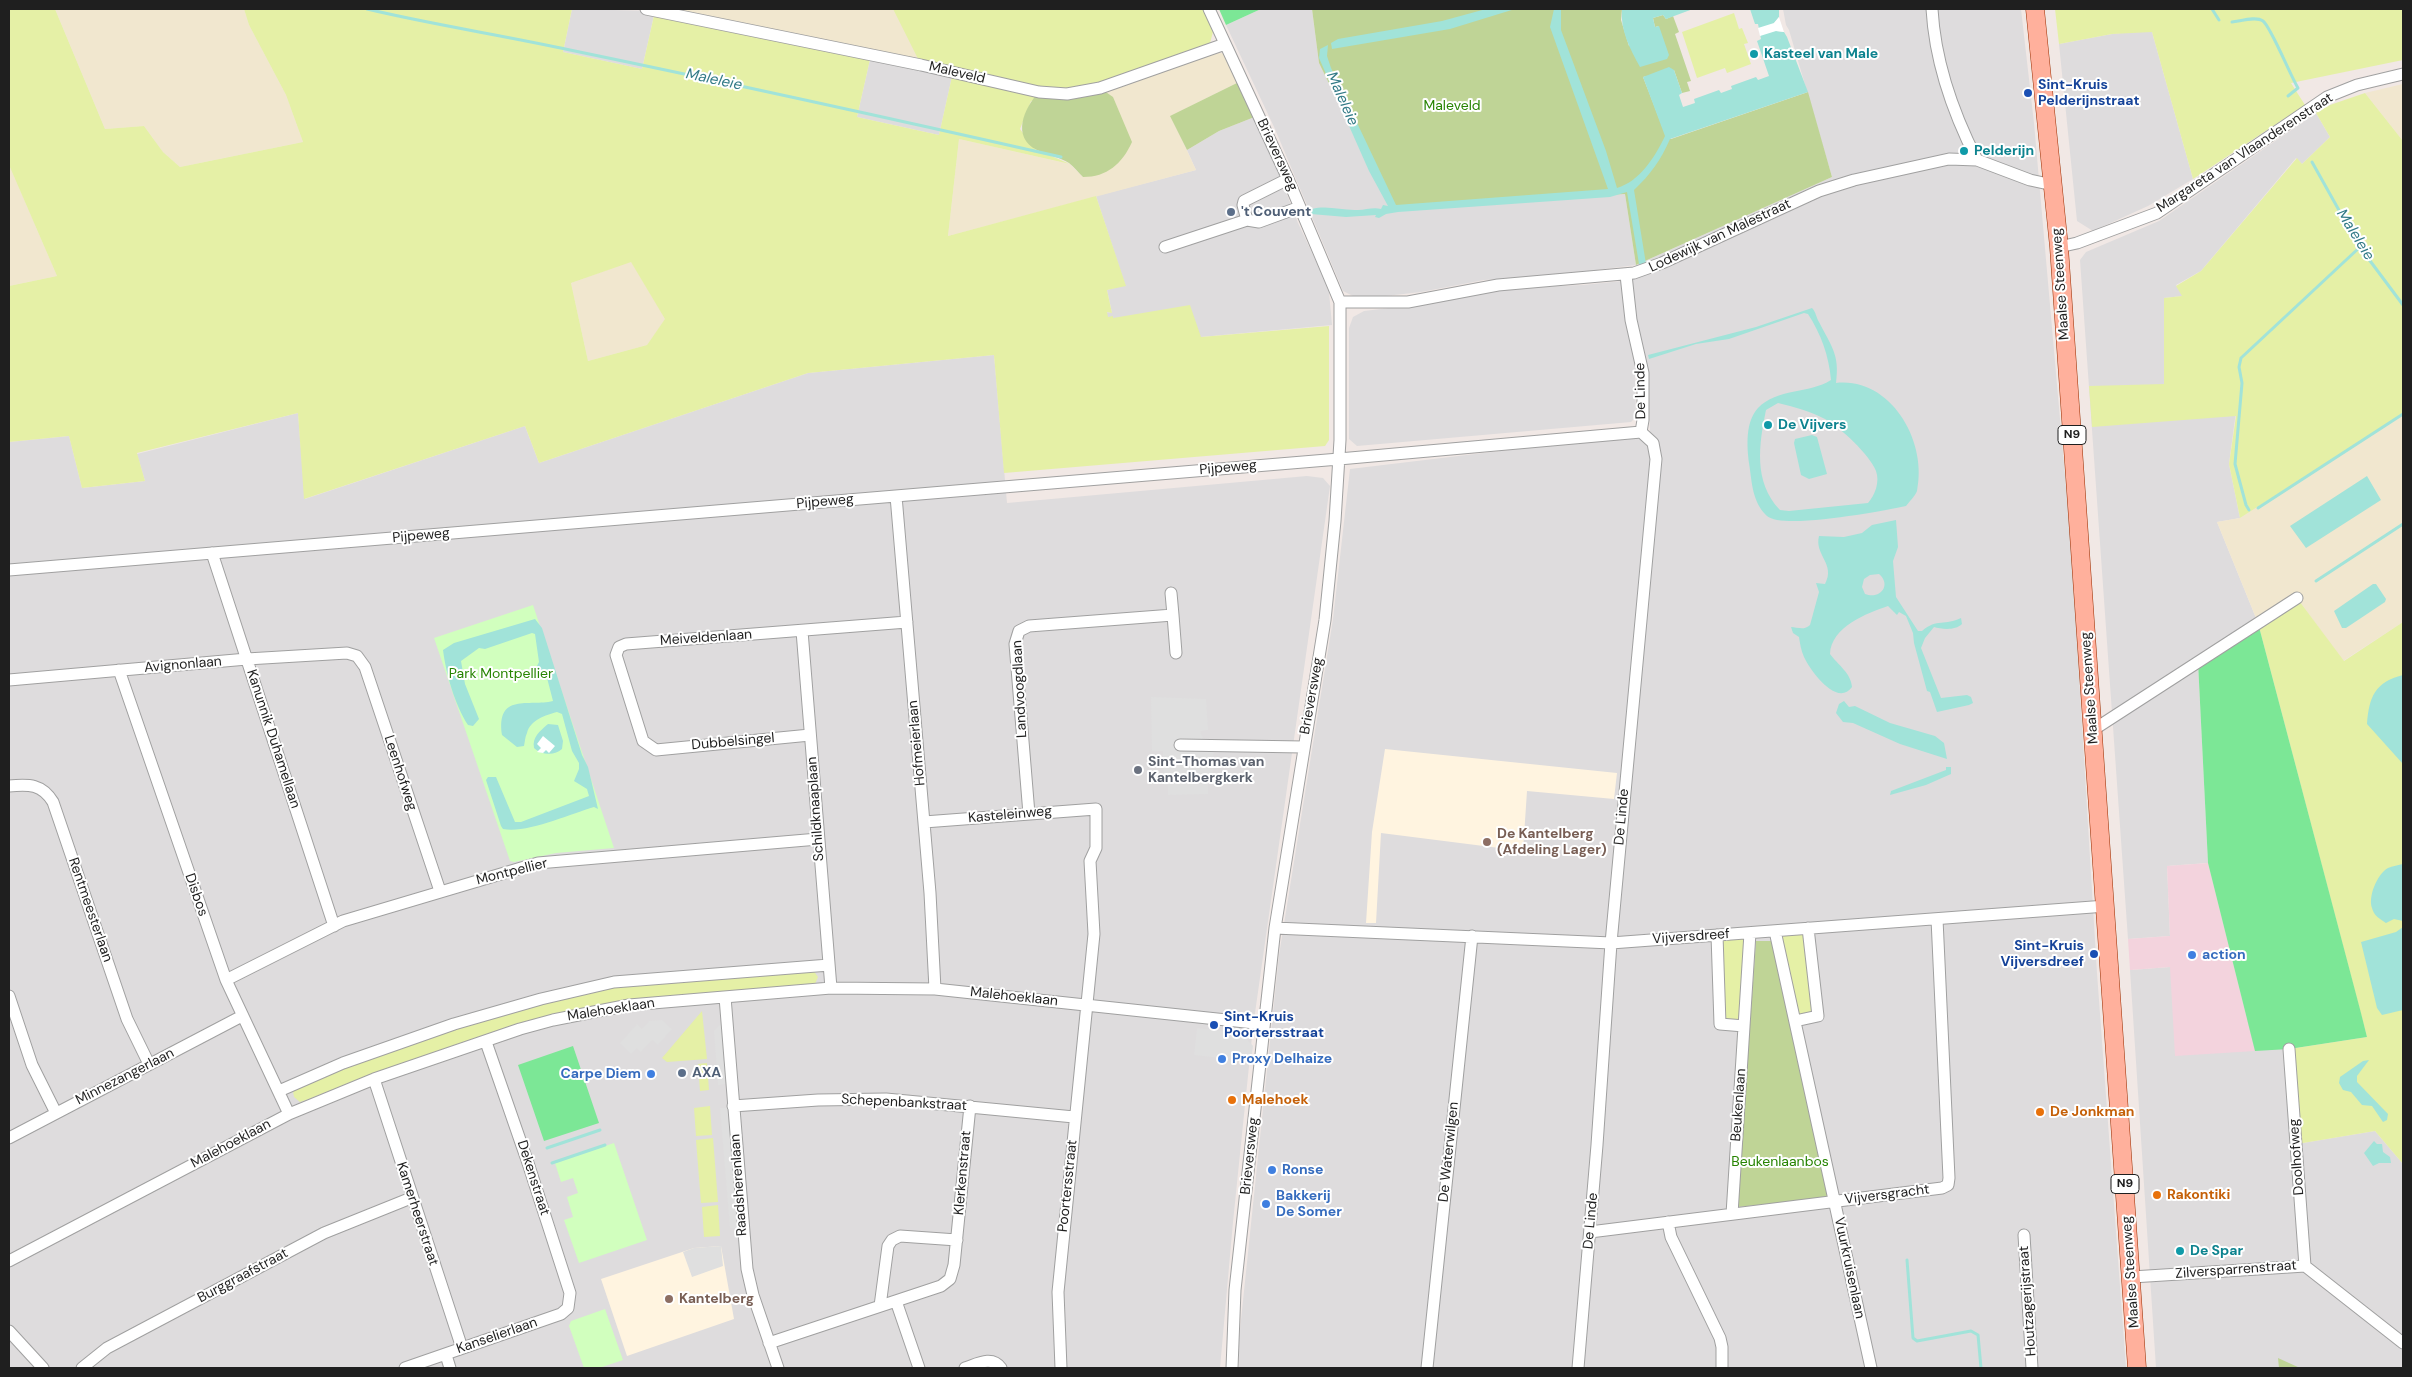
<!DOCTYPE html>
<style>
body{margin:0}
#map{position:relative;width:2412px;height:1377px;overflow:hidden;background:#f1e8e5;font-family:"DM Sans",sans-serif}
canvas{display:block}
.frame{position:absolute;inset:0;border:10px solid #1f1f1f;pointer-events:none}
</style>
<div id="map">
<canvas width="2412" height="1377"></canvas>
<div class="frame"></div>
</div>
<script>
const context = document.querySelector('canvas').getContext('2d');
context.lineJoin = 'round';
function fillPath(path, color) {
  context.fillStyle = color;
  context.fill(path, 'evenodd');
}
function strokePath(path, color, width, dash) {
  context.strokeStyle = color;
  context.lineWidth = width;
  context.lineCap = dash ? 'butt' : 'round';
  context.setLineDash(dash || []);
  context.stroke(path);
}
function drawText(font, color, halo, rows, align = 'center') {
  context.font = font + ' "DM Sans",sans-serif';
  context.lineWidth = 4;
  context.setLineDash([]);
  context.textBaseline = 'middle';
  context.strokeStyle = halo;
  context.fillStyle = color;
  for (const [text, x, y, turn = 0] of rows) {
    context.save();
    context.translate(x, y);
    context.rotate((+turn || 0) * Math.PI / 180);
    context.textAlign = isNaN(turn) ? turn : align;
    if (halo) context.strokeText(text, 0, 0);
    context.fillText(text, 0, 0);
    context.restore();
  }
}
fillPath(new Path2D(`
 M572,9L655,11L642,69L563,52Z
 M1261,9H1312L1319,63L1390,208L1625,194L1636,265L1832,177L1789,30L1786,25L1783,9H2021L2034,123L2071,544L2097,973L2126,1368H1239V1339L1279,955L1333,619L1350,469L1650,433L1647,371L1629,281L1636,265L1541,277L1484,280L1421,292L1359,299L1343,291L1275,129L1226,25Z
 M2144,31L2152,32L2193,179L2148,206L2093,231L2077,221L2059,44L2112,34Z
 M871,55L953,72L939,135L857,117Z
 M2316,113L2330,137L2302,164L2296,158L2201,271L2176,285L2183,296L2164,298L2239,389L2229,464L2240,518L2217,522L2258,623L2198,662L2208,863L2167,866L2170,936L2128,939L2080,260L2086,252L2159,221Z
 M1257,116L1298,223L1324,278L1329,292L1332,325L1201,337L1107,317L1106,312L1112,313L1107,290L1125,285L1096,196L1196,170L1187,150L1219,131Z
 M1622,281L1635,365L1636,417L1631,422L1357,446L1349,439V328L1353,317L1364,311L1431,303L1500,288L1583,285Z
 M994,355L1007,503L1307,476L1323,478L1330,486L1253,1027L1233,1222L1220,1368H9V442L69,436L82,488L145,481L137,454L298,413L305,499L525,426L539,463L808,373Z
 M2170,967L2289,1049L2297,1144L2375,1131L2403,1164V1368H2156L2130,970Z`), '#dedcdd');
fillPath(new Path2D(`
 M2208,863L2255,1051L2175,1056L2170,967L2130,970L2128,939L2170,936L2167,866Z`), '#f3d3dd');
fillPath(new Path2D(`
 M1385,749L1617,773L1614,799L1527,791L1523,851L1381,833L1376,923H1366L1372,832Z
 M721,1246L734,1319L627,1356L601,1279L694,1248Z`), '#fff4e0');
fillPath(new Path2D(`
 M55,9H244L249,25L286,95L303,142L180,167L163,152L144,126L105,129Z
 M646,9H893L921,65Z
 M1219,53L1227,54L1239,82L1171,116L1196,170L948,236L959,139L1070,164L1083,177L1100,88Z
 M2403,84V141L2365,93Z
 M9,165L10,167L57,276L9,286Z
 M631,261L666,319L647,345L588,361L571,283Z
 M2403,415V622L2343,661L2297,598L2258,623L2217,522L2240,518Z`), '#f1e7cf');
fillPath(new Path2D(`
 M9,9H55L105,129L144,126L163,152L180,167L303,142L286,95L249,25L244,9H572L563,52L642,69L655,11L871,55L857,117L939,135L953,72L921,65L893,9H1205L1214,28L1209,47L1100,88L1031,101L1020,129L1035,149L1070,164L959,139L948,236L1096,196L1126,286L1107,290L1112,313L1107,312L1108,317L1113,316V318L1190,305L1201,337L1329,326V440L1325,446L1004,473L994,355L808,373L539,463L525,426L304,499L298,413L137,453L145,481L82,488L69,436L9,442V286L57,276L9,165ZM631,262L665,319L647,345L588,361L571,283Z
 M2055,9H2403V60L2291,83L2305,105L2193,179L2152,32L2112,34L2059,44Z
 M1734,13L1739,29L1742,28L1748,43L1744,44L1751,64L1727,73L1725,68L1697,78L1682,32Z
 M2365,93L2403,141V415L2240,518L2229,464L2236,416L2092,427L2089,386L2164,384V298L2182,296L2176,286L2201,271L2297,158L2302,164L2330,137L2316,113L2330,105Z
 M2297,598L2344,661L2403,622V1164L2375,1131L2297,1144L2289,1049L2367,1037L2258,623Z
 M1799,932L1803,935L1812,1014L1798,1015L1782,938L1784,935Z
 M1742,938L1745,942L1740,1020L1729,1022L1725,1018L1722,942L1724,939Z
 M813,970L818,977L815,984L612,1003L370,1075L306,1100L300,1102L294,1097L293,1091L296,1087L347,1066L410,1044L540,1003L614,987Z
 M702,1011L707,1059L667,1062L662,1058Z
 M707,1063L709,1090L700,1091L698,1064Z
 M710,1106L712,1135L696,1136L694,1108Z
 M713,1138L718,1202L701,1203L696,1140Z
 M718,1205L720,1236L704,1237L702,1207Z`), '#e5f0a6');
fillPath(new Path2D(`
 M1312,9H1622L1621,20L1629,46L1659,26L1655,27L1653,18L1663,15L1666,19L1673,16L1679,32L1675,34L1691,81L1687,82L1690,91L1682,93L1674,70L1643,77L1666,136L1671,139L1808,92L1832,177L1636,265L1625,194L1390,208L1319,63Z
 M1239,82L1257,116L1219,131L1187,150L1170,116Z
 M1100,88L1113,97L1132,142C1122,164 1107,177 1083,177C1079,173 1074,167 1069,163C1060,157 1047,155 1037,150C1011,137 1024,108 1039,92Z
 M1756,941H1775L1828,1198L1737,1207Z
 M2278,1358L2300,1368H2279Z`), '#bfd496');
fillPath(new Path2D(`
 M533,605L614,848L556,853L514,862L510,861L434,638Z
 M614,1143L647,1240L579,1263L564,1220L573,1217L567,1197L578,1193L573,1178L561,1182L555,1163Z
 M605,1309L623,1360L599,1368H584L569,1326L571,1321Z`), '#d1ffbe');
fillPath(new Path2D(`
 M1219,9H1261L1226,25Z
 M2258,623L2361,1013L2367,1037L2289,1049L2255,1051L2208,863L2198,662Z
 M573,1046L599,1123L544,1141L518,1065Z`), '#7ce796');
fillPath(new Path2D(`
 M1151,697L1206,699L1208,730L1200,731L1205,743H1214L1212,781L1208,782V794L1168,795V785H1164L1163,751H1152Z
 M662,1020L672,1029L658,1045L652,1040L641,1052L637,1048L631,1054L620,1043L637,1024L642,1029L649,1021Z
 M721,1023L726,1084L718,1085L714,1031Z
 M1197,1028L1242,1033L1253,1046L1251,1061L1194,1055Z
 M720,1108H728L738,1228H730Z
 M721,1246L723,1266L692,1277L683,1252L694,1248Z`), '#dfdfdf');
fillPath(new Path2D(`
 M1486,9H1515L1450,29L1332,49L1331,43L1338,39L1442,21Z
 M1554,9H1561V30L1606,151L1617,188C1640,181 1655,157 1665,136L1643,77L1669,67L1674,70L1682,93L1679,95L1683,107L1695,103L1694,99L1719,90L1721,93L1732,89L1731,86L1756,77L1758,80L1769,76L1757,41L1761,39L1758,24H1755L1750,9H1779V17L1774,23L1776,31L1784,32L1787,37L1808,92L1670,139C1661,160 1650,175 1634,190L1646,264L1642,266L1639,264L1627,192L1610,197L1398,212L1386,214L1379,218L1375,217L1376,215L1346,217L1311,214L1312,209C1328,205 1343,211 1358,210C1366,210 1373,207 1381,209L1383,205L1388,206L1369,171L1319,58L1320,49L1328,45L1327,56L1331,68L1396,205L1608,189L1550,27Z
 M1622,9H1693L1666,19L1663,15L1653,18L1655,27L1659,26L1669,55L1667,59L1640,67C1630,49 1620,30 1622,9Z
 M1812,308C1816,312 1816,317 1819,322C1831,346 1840,354 1836,383C1891,377 1928,442 1917,491C1915,496 1909,502 1906,506C1882,511 1783,530 1767,516C1752,502 1752,482 1749,463C1747,447 1745,422 1758,408C1777,388 1809,394 1831,380C1829,356 1821,334 1808,314L1804,313L1729,339L1696,344L1649,359L1648,355L1756,327ZM1778,403C1794,407 1810,411 1825,419C1840,427 1870,455 1876,471C1880,482 1875,495 1868,503L1789,511L1780,510C1753,482 1759,444 1766,410Z
 M1812,435L1817,437L1827,474L1809,479L1801,475L1794,443L1795,439Z
 M2367,476L2381,500L2306,548L2290,526Z
 M1896,520L1898,547L1893,561L1896,597L1918,631H1922C1937,618 1945,626 1961,618L1962,624C1955,631 1941,629 1934,627L1925,638L1921,648L1941,698L1967,695L1971,697L1973,703L1969,705L1937,712L1930,692L1927,691L1914,643L1913,633L1906,616L1899,612L1897,615L1888,606C1867,613 1831,627 1830,654C1838,665 1851,673 1852,687C1837,708 1810,670 1804,657C1801,650 1800,644 1799,637L1793,633L1791,627C1797,627 1804,631 1810,625L1819,592L1816,583L1825,584C1836,564 1814,555 1819,536L1844,537L1862,533L1872,525ZM1879,574C1892,585 1880,600 1865,594L1862,587L1864,579L1870,575Z
 M2373,584H2376L2386,599L2385,602L2346,628H2342L2334,611Z
 M535,619L542,628L582,755L588,767L598,809L594,807C570,814 526,834 503,829L501,826L486,780L488,777H496L515,822H521L589,796L587,789L574,781L579,769V763L572,751L562,714L557,712C546,715 530,720 527,733C525,737 525,741 524,746L517,747L502,735C496,692 529,707 553,701L546,674L536,676L534,672L539,662L535,634L532,633L485,649L479,648L461,661L465,684L479,719L473,726L468,725C455,705 446,674 443,650L454,643Z
 M2403,675V764L2367,724C2369,697 2375,682 2403,675Z
 M1844,701L1849,707L1855,706L1890,723L1935,736L1944,743L1947,759L1900,744L1853,723L1843,722L1836,713L1839,704Z
 M548,724L558,725L563,741L562,749C555,756 541,755 534,748C532,737 540,731 548,724Z
 M1946,767H1951V774L1926,785L1890,795L1891,791L1946,770Z
 M2403,864V921L2394,919L2386,923C2380,919 2374,916 2372,908C2368,897 2377,874 2388,868C2392,866 2399,865 2403,864Z
 M2403,927V1010L2382,1015L2377,1008L2361,942L2396,932Z
 M2369,1060L2357,1076V1082L2388,1114L2387,1120L2383,1122L2372,1106L2362,1105L2351,1092L2343,1090L2339,1083L2340,1077L2363,1061Z
 M2374,1141L2377,1144H2382L2383,1152L2390,1157L2391,1163H2379L2373,1166L2364,1153Z`), '#a1e3d9');
fillPath(new Path2D(`
 M1779,17L1784,32L1776,31L1760,36L1758,28L1774,23Z
 M543,736L555,746L549,753L546,750L543,753L537,752L541,748L537,744Z`), '#fff');
strokePath(new Path2D(`
 M367,9C434,25 502,35 570,50C734,84 898,120 1061,157
 M2212,9L2219,20
 M2232,22C2241,21 2256,16 2263,21C2271,27 2290,75 2298,88L2288,96
 M2312,162L2359,246L2403,305
 M2258,508L2403,414
 M2249,510L2246,505L2235,464L2242,383L2239,367L2241,358L2360,247
 M2316,581L2403,524
 M547,1148L600,1130
 M552,1163L605,1145
 M1907,1260L1913,1338L1917,1341L1971,1331L1978,1335L1981,1368`), '#a1e3d9', 3);
const minor = new Path2D(`
 M646,9L921,65L1039,92L1067,94L1100,88L1225,44
 M1209,9L1288,179L1340,302V440L1335,521L1325,620L1275,928L1235,1290L1232,1368
 M1932,9C1935,62 1953,113 1977,160
 M1288,179L1244,201L1243,205L1247,220L1259,222L1300,207
 M1165,247L1247,220
 M2059,247L2077,243L2157,213L2327,97L2357,85L2403,74
 M1626,275L1631,320L1643,373V420L1641,432
 M1340,302H1408L1498,285L1634,273L1662,263L1819,191L1854,180L1949,159L1977,160L2030,180L2053,185
 M896,496L930,893L935,989
 M212,553L334,926
 M9,570L1339,459L1641,432
 M1171,593L1173,615
 M802,631L831,988
 M119,670L226,980L289,1114
 M9,680L247,659L347,653L357,656L365,667L440,891
 M2093,730L2297,598
 M810,735L656,750L643,741L616,655L619,647L626,644L907,622
 M1180,745L1303,747
 M9,786C29,784 42,784 53,802L127,1019L149,1064
 M1029,814L1015,644L1019,631L1029,626L1173,615L1176,653
 M924,822L1096,809V848L1090,861L1094,934L1058,1292L1061,1368
 M1275,928L1611,943L2106,906
 M1775,931L1871,1368
 M1717,935L1720,1024L1744,1026
 M226,980L343,921L538,863L818,839
 M9,996L32,1065L56,1113
 M725,997L747,1269L753,1295L778,1368
 M1795,1021L1818,1016L1808,928
 M2289,1049L2305,1266
 M374,1079L462,1348
 M279,1091L343,1063L454,1024L541,999L614,982L829,965
 M733,1106L818,1100L886,1099L1074,1117
 M9,1138L242,1016
 M1732,1214L1750,933
 M1668,1222L1671,1237L1720,1338L1722,1347V1368
 M1590,1232L1942,1188L1948,1185L1949,1178L1937,919
 M2024,1235L2032,1368
 M9,1261L289,1114L374,1079L520,1029L553,1020L629,1005L831,988L935,989L1264,1024
 M2132,1277L2305,1266L2403,1343
 M896,1301L919,1368
 M880,1306L888,1246L892,1240L900,1236L957,1240
 M9,1331L43,1368
 M769,1343L941,1286L950,1279L954,1265L970,1106
 M446,1355L450,1368
 M82,1368L107,1348L324,1233L411,1198
 M405,1368L561,1314L568,1308L570,1293L528,1163L486,1042
 M965,1368C977,1364 992,1355 1001,1368
 M1427,1368L1472,936
 M1578,1368L1597,1145L1611,943L1656,459L1653,443L1641,432`);
const primary = new Path2D(`
 M2035,9L2059,247L2137,1368`);
strokePath(minor, '#a0a0a0', 13);
strokePath(primary, '#9b2e00', 19);
strokePath(minor, '#fff', 11);
strokePath(primary, '#ffb09c', 18);
for (const [x, y, r, color] of [
 [1754,54,5,"#0f9aa8"],
 [2028,93,5,"#1a4fb4"],
 [1964,151,5,"#0f9aa8"],
 [1231,212,5,"#5c6f8a"],
 [1768,425,5,"#0f9aa8"],
 [1138,770,5,"#6b7280"],
 [1487,842,5,"#8d6e63"],
 [2094,954,5,"#1a4fb4"],
 [2192,955,5,"#3f7fe0"],
 [1214,1025,5,"#1a4fb4"],
 [1222,1059,5,"#3f7fe0"],
 [682,1073,5,"#5c6f8a"],
 [651,1074,5,"#3f7fe0"],
 [1232,1100,5,"#e8710a"],
 [2040,1112,5,"#e8710a"],
 [1272,1170,5,"#3f7fe0"],
 [2157,1195,5,"#e8710a"],
 [1266,1204,5,"#3f7fe0"],
 [2180,1251,5,"#0f9aa8"],
 [669,1299,5,"#8d6e63"]
]) {
  const dot = new Path2D();
  dot.arc(x, y, r, 0, 2 * Math.PI);
  context.fillStyle = color;
  context.fill(dot);
  strokePath(dot, '#fff', 2);
}
for (const [x, y, w] of [
 [2072,435,28],
 [2125,1184,28]
]) {
  const box = new Path2D();
  box.roundRect(x - w / 2, y - 9.5, w, 19, 4);
  context.fillStyle = '#fff';
  context.fill(box);
  strokePath(box, '#1f1f1f', 1);
}
drawText('bold 12px', '#1f1f1f', null, [
 ["N9",2072,435],
 ["N9",2125,1184]
]);
drawText('bold 14px', '#0d838f', '#fff', [
 ["Kasteel van Male",1764,54],
 ["Pelderijn",1974,151],
 ["De Vijvers",1778,425],
 ["De Spar",2190,1251]
], 'left');
drawText('14px', '#1f1f1f', '#fff', [
 ["Maleveld",957,73,13],
 ["Margareta van Vlaanderenstraat",2245,153,-33],
 ["Brieversweg",1277,155,65],
 ["Lodewijk van Malestraat",1720,236,-25],
 ["Maalse Steenweg",2061,284,-94],
 ["De Linde",1641,391,-91],
 ["Pijpeweg",1228,468,-5],
 ["Pijpeweg",825,502,-5],
 ["Pijpeweg",421,536,-5],
 ["Meiveldenlaan",706,638,-4],
 ["Avignonlaan",183,665,-5],
 ["Maalse Steenweg",2090,688,-94],
 ["Landvoogdlaan",1020,689,-93],
 ["Brieversweg",1312,696,-80],
 ["Kanunnik Duhamellaan",273,739,72],
 ["Dubbelsingel",733,742,-5],
 ["Hofmeierlaan",917,743,-95],
 ["Leenhofweg",400,773,72],
 ["Schildknaaplaan",816,809,-94],
 ["Kasteleinweg",1010,815,-5],
 ["De Linde",1622,817,-85],
 ["Montpellier",512,872,-14],
 ["Disbos",196,895,71],
 ["Rentmeesterlaan",90,910,71],
 ["Vijversdreef",1691,937,-4],
 ["Malehoeklaan",1014,997,6],
 ["Malehoeklaan",611,1010,-9],
 ["Minnezangerlaan",125,1077,-27],
 ["Schepenbankstraat",904,1103,3],
 ["Beukenlaan",1739,1105,-86],
 ["Malehoeklaan",231,1144,-28],
 ["De Waterwilgen",1449,1152,-84],
 ["Brieversweg",1250,1156,-84],
 ["Doolhofweg",2297,1157,-94],
 ["Klerkenstraat",963,1173,-85],
 ["Dekenstraat",533,1178,72],
 ["Raadsherenlaan",739,1185,-94],
 ["Poortersstraat",1068,1186,-84],
 ["Vijversgracht",1887,1195,-7],
 ["Kamerheerstraat",417,1214,72],
 ["De Linde",1591,1221,-85],
 ["Vuurkruisenlaan",1849,1268,78],
 ["Zilversparrenstraat",2236,1270,-4],
 ["Maalse Steenweg",2131,1272,-94],
 ["Burggraafstraat",243,1276,-28],
 ["Houtzagerijstraat",2028,1301,-94],
 ["Kanselierlaan",497,1336,-19]
]);
drawText('bold 14px', '#164399', '#fff', [
 ["Sint-Kruis",2038,85],
 ["Pelderijnstraat",2038,101],
 ["Sint-Kruis",2084,946,"right"],
 ["Vijversdreef",2084,962,"right"],
 ["Sint-Kruis",1224,1017],
 ["Poortersstraat",1224,1033]
], 'left');
drawText('14px', '#278402', '#fff', [
 ["Maleveld",1452,106],
 ["Park Montpellier",501,674],
 ["Beukenlaanbos",1780,1162]
]);
drawText('bold 14px', '#4e5e75', '#fff', [
 ["'t Couvent",1241,212],
 ["AXA",692,1073]
], 'left');
drawText('bold 14px', '#5b616d', '#fff', [
 ["Sint-Thomas van",1148,762],
 ["Kantelbergkerk",1148,778]
], 'left');
drawText('bold 14px', '#785e54', '#fff', [
 ["De Kantelberg",1497,834],
 ["(Afdeling Lager)",1497,850],
 ["Kantelberg",679,1299]
], 'left');
drawText('bold 14px', '#366cbe', '#fff', [
 ["action",2202,955],
 ["Proxy Delhaize",1232,1059],
 ["Carpe Diem",641,1074,"right"],
 ["Ronse",1282,1170],
 ["Bakkerij",1276,1196],
 ["De Somer",1276,1212]
], 'left');
drawText('bold 14px', '#c56008', '#fff', [
 ["Malehoek",1242,1100],
 ["De Jonkman",2050,1112],
 ["Rakontiki",2167,1195]
], 'left');
drawText('italic 15px', '#337b87', '#fff', [
 ["Maleleie",714,80,12],
 ["Maleleie",1342,99,66],
 ["Maleleie",2355,235,58]
]);
</script>
